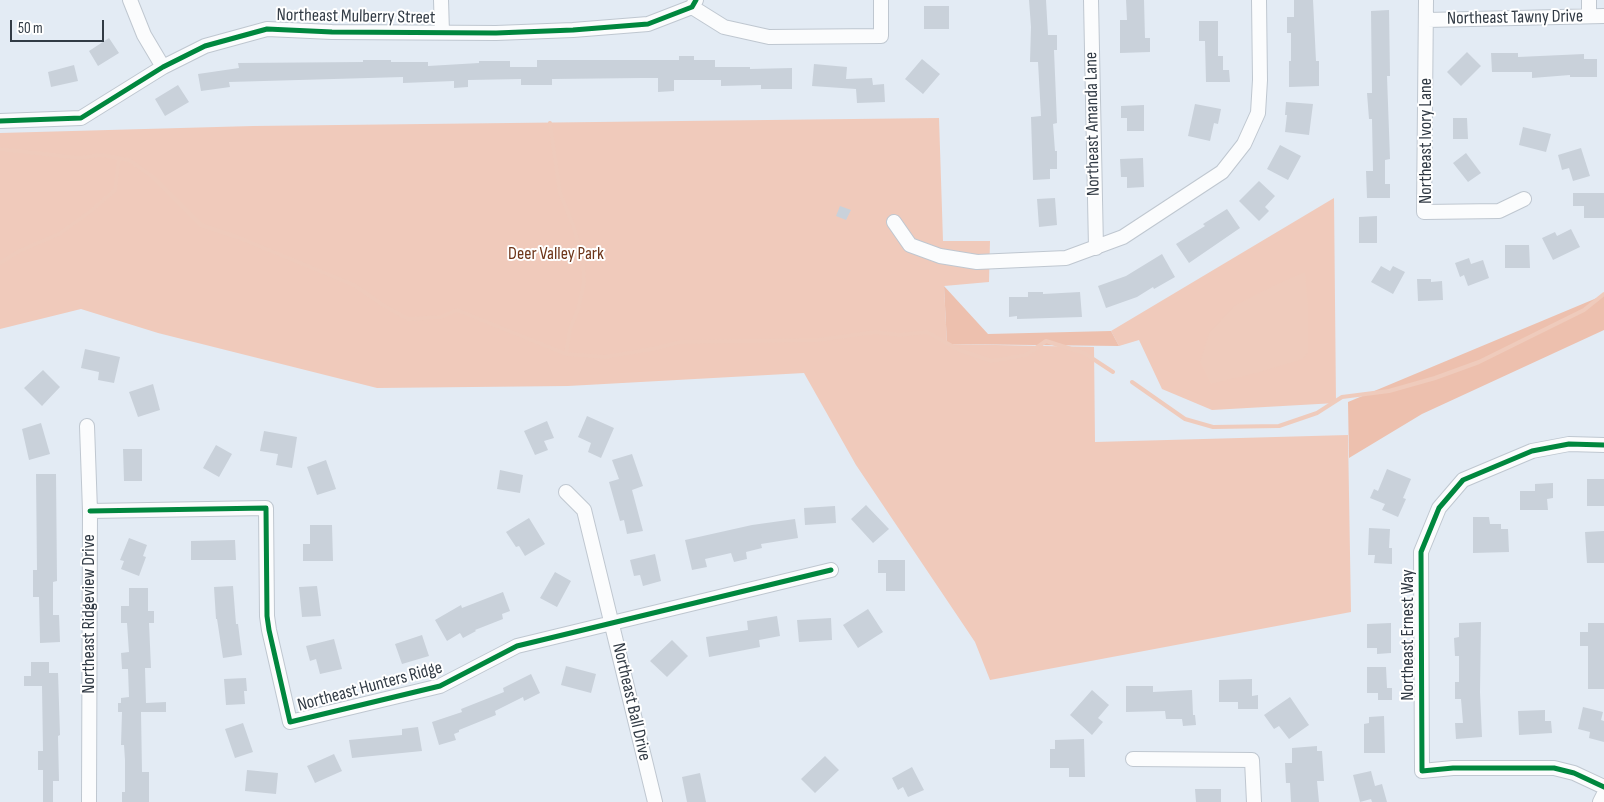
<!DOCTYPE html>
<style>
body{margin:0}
#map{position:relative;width:1604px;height:802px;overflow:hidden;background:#e3ebf4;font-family:"Sofia Sans Condensed",sans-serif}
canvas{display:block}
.scale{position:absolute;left:10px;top:20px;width:94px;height:22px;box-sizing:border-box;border:2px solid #323b45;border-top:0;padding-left:6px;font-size:15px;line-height:18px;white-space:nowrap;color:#323b45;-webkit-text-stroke:4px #fff;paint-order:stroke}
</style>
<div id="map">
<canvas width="1604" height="802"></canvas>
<div class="scale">50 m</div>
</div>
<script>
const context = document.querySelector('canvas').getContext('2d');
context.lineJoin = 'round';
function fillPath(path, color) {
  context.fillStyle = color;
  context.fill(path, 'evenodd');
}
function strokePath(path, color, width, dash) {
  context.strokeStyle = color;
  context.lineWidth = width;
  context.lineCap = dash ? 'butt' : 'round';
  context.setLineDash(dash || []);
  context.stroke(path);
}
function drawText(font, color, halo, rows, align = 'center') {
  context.font = font + ' "Sofia Sans Condensed",sans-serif';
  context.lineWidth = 4;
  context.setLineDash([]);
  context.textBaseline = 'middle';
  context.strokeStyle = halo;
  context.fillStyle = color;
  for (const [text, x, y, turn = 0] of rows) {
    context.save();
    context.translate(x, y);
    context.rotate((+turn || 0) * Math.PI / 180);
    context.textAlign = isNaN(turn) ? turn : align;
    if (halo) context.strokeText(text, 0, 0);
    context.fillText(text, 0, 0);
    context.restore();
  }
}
fillPath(new Path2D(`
 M939,118L943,241H990L989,282L944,286L947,344L1094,347L1095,442L1348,435L1351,612L990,680L975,642L856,465L804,373L568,386L377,388L158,333L81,309L0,329V133L253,126Z
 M1334,198L1336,403L1212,410L1162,389L1139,340L1119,346L1111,331Z`), '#f0cabb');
fillPath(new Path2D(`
 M944,286L988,334L1111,331L1119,346L947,344Z
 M1604,295V330L1422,414L1349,458L1348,402Z`), '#edc0ae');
fillPath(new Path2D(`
 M1305,272L1308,305V352L1303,359L1260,372L1211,384L1200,362L1209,333L1234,306L1275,285Z`), '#efcbbc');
strokePath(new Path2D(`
 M550,123L560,193L573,225L583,258L584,283L578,309L570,329L566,354
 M0,149L79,158L101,155L129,160L153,177L201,225L237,237L354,285L383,305L408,319L441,317L457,310L566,354L605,357L652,349L681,342L818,340L875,332L899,335L927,332L959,350L992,361L1026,355L1046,341L1084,353L1113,372
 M0,263L19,251L59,234L91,211L115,190L119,158
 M1132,382L1185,419L1213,427L1279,426L1317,413L1342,397L1389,391L1435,378L1479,362L1584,310L1604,294`), '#efcbbc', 4);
fillPath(new Path2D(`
 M1029,0H1046L1048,35H1057V50H1054L1057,123L1053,124L1055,151H1057V169H1050V179L1033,180L1031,117L1041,116L1038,62H1030L1031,27Z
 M1126,0H1144L1145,38H1150V52L1120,53V20H1127Z
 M1294,0H1313L1316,61H1319V86L1289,87V61H1291V33H1287V17H1294Z
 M924,6H949V29H924Z
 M1389,10L1390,76H1387L1390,159L1385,160V184H1390V198H1367L1366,171H1373L1372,119H1369L1367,93H1372L1371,11Z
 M1199,21H1218V56H1223V70H1229L1230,82H1206L1205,41H1199Z
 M109,38L119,53L98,66L89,51Z
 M1467,52L1481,66L1461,86L1447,72Z
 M1491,53H1518V57L1584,54V59H1597V77H1570V75L1532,78V72H1492Z
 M679,56H694V60H715V67H750V69L792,68V89H761V85L721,86V80H674V91L658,92V78H642L552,79V85H521V79L468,80V87L454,88V81L403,83V77L229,82L230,87L201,91L198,74L239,68L238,63L363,62V60H391V62H428V66L479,63V61H510V67H537V60H679Z
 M922,59L940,74L923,94L905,79Z
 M814,64L847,67L846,79L872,78L873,85L884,84L885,102L857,103L856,89L812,86Z
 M74,65L78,81L51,87L48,72Z
 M178,85L189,102L165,116L155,99Z
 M1286,102L1313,104L1309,135L1285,132L1287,115H1285Z
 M1195,104L1221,109L1218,124L1214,123L1210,141L1188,136Z
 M1144,105V131H1127V118H1121V106Z
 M1453,118H1467L1468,139H1453Z
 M1523,127L1551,134L1546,152L1519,145Z
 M1280,145L1301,156L1288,180L1267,169Z
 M1581,148L1590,176L1573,181L1569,168L1562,170L1558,155Z
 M1466,153L1481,173L1468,182L1453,163Z
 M1143,158L1144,187L1127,188V177H1121L1120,159Z
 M1259,181L1275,196L1265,207L1269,211L1259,221L1239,201Z
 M1573,193H1604V218H1584V206H1573Z
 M1055,198L1057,225L1039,227L1037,199Z
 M840,206L851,210L846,220L836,216Z
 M1227,209L1240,228L1189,263L1176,244L1205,226L1203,224Z
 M1377,216V243H1359V217Z
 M1571,229L1580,247L1553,260L1542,238L1555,232L1557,236Z
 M1505,245H1529L1530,268H1505Z
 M1162,254L1175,277L1154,289L1153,287L1137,297L1106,308L1098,286L1126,276Z
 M1469,258L1471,264L1483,260L1489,278L1468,286L1464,275L1460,277L1455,263Z
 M1381,266L1390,271L1393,266L1405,272L1393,294L1371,282Z
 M1417,279H1431V282L1442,281L1443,300L1418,301Z
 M1028,292H1043V294L1080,292L1082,317L1017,319V316L1009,317V297H1028Z
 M85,349L120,357L114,383L98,380L99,372L81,368Z
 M43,370L60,387L42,406L24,388Z
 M153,384L160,410L138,417L129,392Z
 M587,416L614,428L601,458L588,452L591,443L578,437Z
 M547,421L554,438L544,441L548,450L535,455L524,431Z
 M41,423L50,454L29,460L22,429Z
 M264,431L297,437L292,468L276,465L278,454L260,451Z
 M216,445L232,454L219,477L203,468Z
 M123,449H142V481H124Z
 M632,454L643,486L632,490L643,531L627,534L624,520L620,521L609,482L619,479L612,460Z
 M326,460L336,489L317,495L307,467Z
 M1387,469L1411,479L1403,498L1406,499L1398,517L1382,510L1385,504L1370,498L1374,489L1378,491Z
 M500,470L523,475L520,493L497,489Z
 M36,474H56L57,581L53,582V615H59L60,642L40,643L39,597H33V570H37Z
 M1587,479H1604V506H1587Z
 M1553,483V498L1547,499L1548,510H1520V491H1535V484Z
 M866,505L889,529L873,543L851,519Z
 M835,506L836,523L805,525L804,508Z
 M1473,517H1489L1490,524H1501V529H1508L1509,552L1473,553Z
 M529,518L545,544L525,556L519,546L516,547L506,532Z
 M795,519L798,538L761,544L762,548L746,552L747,559L734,562L731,553L705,559L707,567L692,570L685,540L752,525Z
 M310,525H332L333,561H303V544H310Z
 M1369,528L1390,529L1389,548H1392V564L1374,563L1375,555H1368Z
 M1604,531V563H1587L1585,532Z
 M129,538L147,545L143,556L146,557L139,576L121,569L124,561L120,560Z
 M235,540L236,560H191V541Z
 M655,554L661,581L643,586L640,575L634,576L630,560Z
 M878,560H905V591H886V573H878Z
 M555,572L571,581L557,607L540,598Z
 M233,586L236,624H238L242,655L223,658L217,619H216L214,587Z
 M317,586L321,616L302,617L299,587Z
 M129,588H148V611H154V623H149L151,668H145L146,703L166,702V712H141L142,772H149V802H122V792H125V760L124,745H121L122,712H118V703H121V698L129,697L128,669H122L121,653L129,652L127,623H121V606H129Z
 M503,592L510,611L502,614L503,619L475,630L476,631L463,638L460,633L447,641L435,620L461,605L462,608Z
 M868,609L883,632L858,648L843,625Z
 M777,616L780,636L759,640L760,647L709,657L706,637L748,630L747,621Z
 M831,618L832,640L799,642L797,620Z
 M1481,622L1480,692L1482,737L1456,739L1455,723H1463L1461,699H1455V682H1459V656H1455L1454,638L1459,637V623Z
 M1391,623V653L1377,654V648H1367V624Z
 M1588,623H1604V689H1588V646H1580V632H1588Z
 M422,635L429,656L402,664L395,644Z
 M334,639L342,669L320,674L316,659L310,661L306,646Z
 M672,640L688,656L667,677L650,661Z
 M31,662H49V673H58L60,735L58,736L59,781H53V802H43V770H38V751H43L42,686H24V676H31Z
 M566,666L596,674L591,693L561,685Z
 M1367,667H1386L1387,688H1392V700H1378V693H1367Z
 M531,674L540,693L524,701L523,697L495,711L496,715L459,730V732L454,734L456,740L439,745L432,722L462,712L461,709L504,692L503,688Z
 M246,678L247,691H244L245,704L226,705L224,679Z
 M1252,679V696L1258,695V709H1238V702H1219V680Z
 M1126,686H1153V692L1192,690L1193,715H1195L1196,725L1183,726L1182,719H1166L1165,711L1126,712Z
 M1092,690L1109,705L1098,718L1103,722L1092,735L1070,715Z
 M1290,697L1309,725L1289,739L1279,726L1274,729L1264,715Z
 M1583,707L1603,712L1601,720L1604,721V742L1589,738L1590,732L1578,729Z
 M1545,710V721H1551L1552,733L1519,735L1518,711Z
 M1384,716L1385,753H1364V724L1369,723V717Z
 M243,723L253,752L235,758L225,729Z
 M418,727L422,751L352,758L349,740L402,735V729Z
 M1084,739L1085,777H1069V768H1050V749H1055V740Z
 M1317,746V751H1322L1324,781H1317L1319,802H1291L1290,783H1286L1285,763H1292V748Z
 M334,754L342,771L315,783L307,766Z
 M825,756L839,770L815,793L801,779Z
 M912,767L924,790L908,797L903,787L898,790L892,778Z
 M247,770L278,773L276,794L245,791Z
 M1371,771L1375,786L1382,784L1387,802H1372L1371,799L1360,802L1353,775Z
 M700,773L706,802H687L682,777Z
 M1195,789H1221V802H1196Z`), '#c9d1da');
const minor = new Path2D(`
 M130,0L144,35L163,67
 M441,0L442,32
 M1091,0L1096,248
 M1426,0L1424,212L1499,211L1524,199
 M1589,0V16
 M692,7L724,27L769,37L881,36V0
 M1427,20L1604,16
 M0,121L81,118L163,67L205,46L267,29L332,32L496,33L573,30L648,24L692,7L696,0
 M894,222L910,245L940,256L977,262L1066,258L1123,237L1222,172L1244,144L1258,113L1260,80L1259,0
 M87,426L90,511L89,802
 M1604,445L1569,444L1532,451L1463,480L1439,508L1421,552L1422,771L1453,768H1554L1574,773L1604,787
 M566,492L584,510L655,802
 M90,511L266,508L267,616L269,630L290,722L440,686L517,646L831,570
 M1133,759L1252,760L1254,802
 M1600,802L1604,794`);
strokePath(minor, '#bfc7d0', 16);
strokePath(minor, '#fbfcfd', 14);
strokePath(new Path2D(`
 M0,121L81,118L163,67L205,46L267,29L332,32L496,33L573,30L648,24L692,7L696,0
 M1604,445L1569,444L1532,451L1463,480L1439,508L1421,552L1422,771L1453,768H1554L1574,773L1604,787
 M90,511L266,508L267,616L269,630L290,722L440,686L517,646L831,570`), '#00873e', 5);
drawText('18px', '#323b45', '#fff', [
 ["Northeast Mulberry Street",356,17,1],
 ["Northeast Tawny Drive",1515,18,-1],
 ["Northeast Amanda Lane",1093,124,-91],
 ["Northeast Ivory Lane",1426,141,-90],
 ["Northeast Ridgeview Drive",89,614,-90],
 ["Northeast Ernest Way",1408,635,-90],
 ["Northeast Hunters Ridge",370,687,-15],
 ["Northeast Ball Drive",631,702,77]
]);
drawText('18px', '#6e361a', '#fff', [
 ["Deer Valley Park",556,254]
]);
</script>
